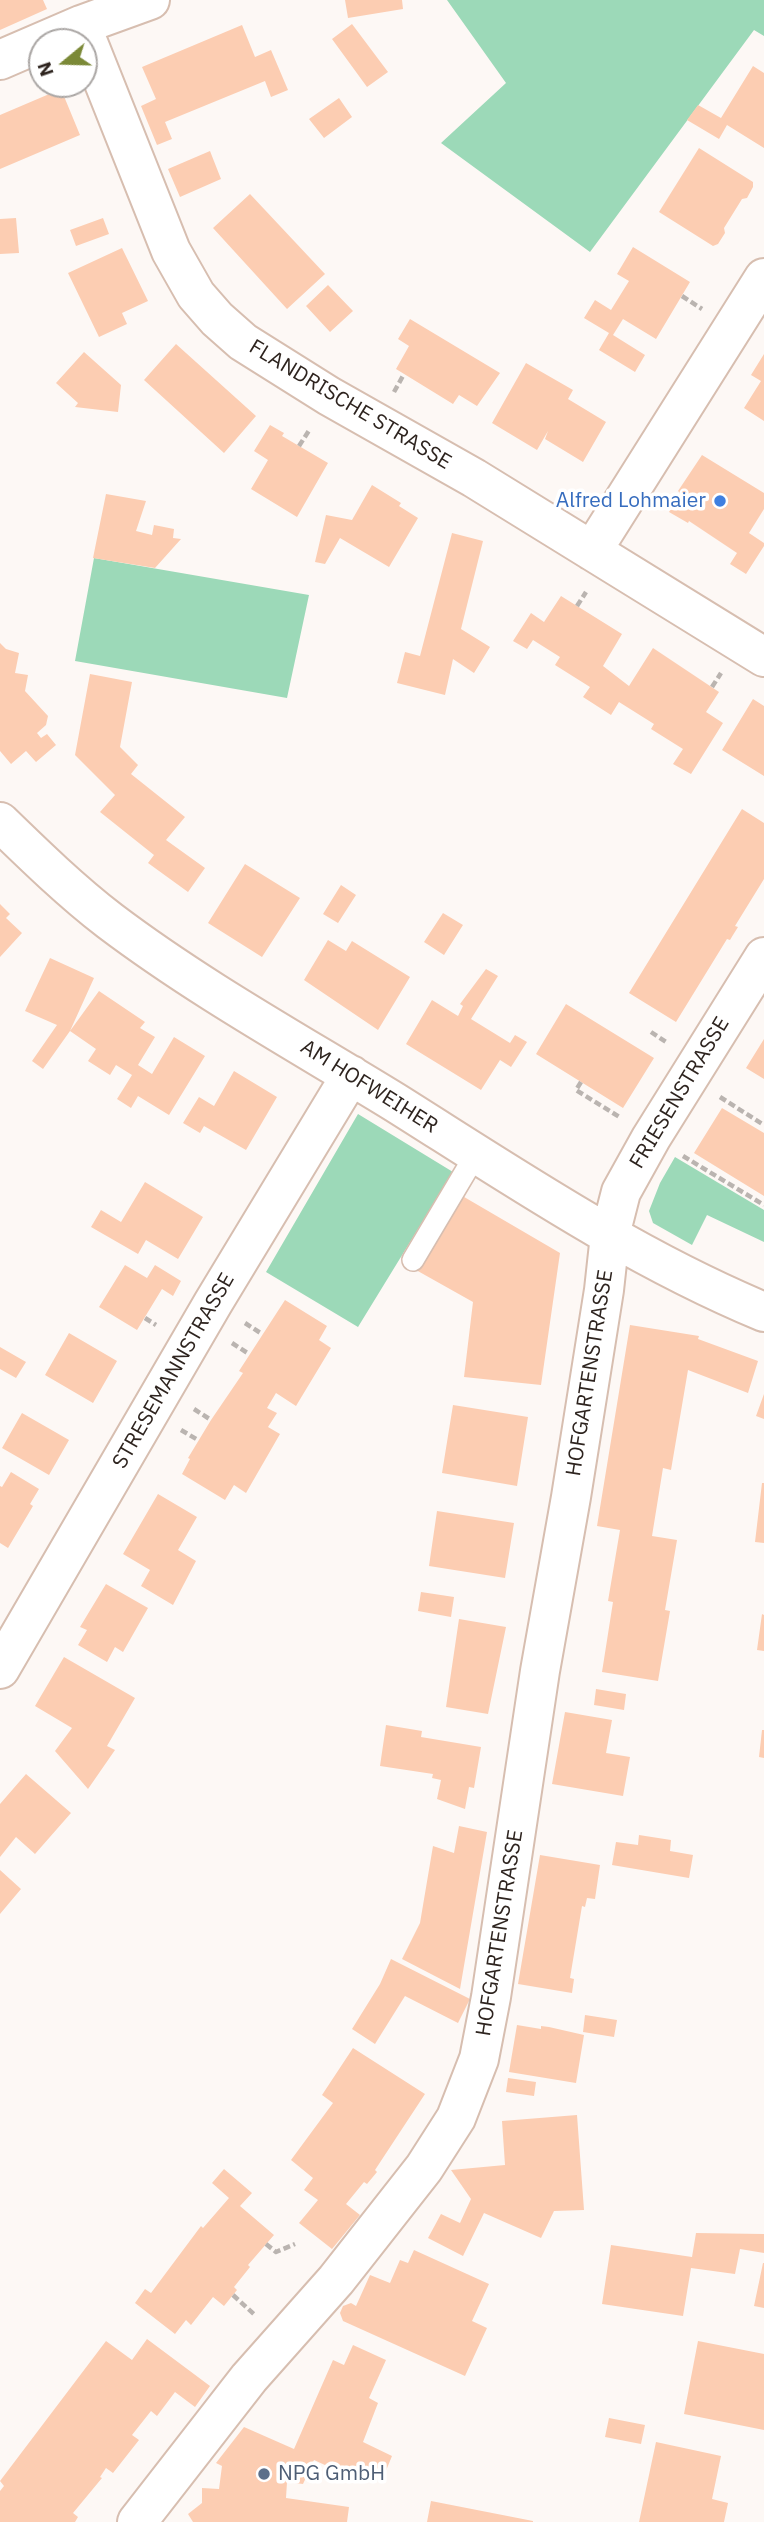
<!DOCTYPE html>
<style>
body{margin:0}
#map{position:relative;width:764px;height:2522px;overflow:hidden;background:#fdf8f5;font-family:"IBM Plex Sans",sans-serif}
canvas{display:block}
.north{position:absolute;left:28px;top:28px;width:70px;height:70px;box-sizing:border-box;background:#fff;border:2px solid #aba7a5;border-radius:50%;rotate:251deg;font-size:19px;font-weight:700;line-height:28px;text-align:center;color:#2e241f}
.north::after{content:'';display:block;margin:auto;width:24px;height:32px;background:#7b8937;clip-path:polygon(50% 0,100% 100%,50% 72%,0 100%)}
</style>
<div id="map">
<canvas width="764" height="2522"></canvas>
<div class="north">N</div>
</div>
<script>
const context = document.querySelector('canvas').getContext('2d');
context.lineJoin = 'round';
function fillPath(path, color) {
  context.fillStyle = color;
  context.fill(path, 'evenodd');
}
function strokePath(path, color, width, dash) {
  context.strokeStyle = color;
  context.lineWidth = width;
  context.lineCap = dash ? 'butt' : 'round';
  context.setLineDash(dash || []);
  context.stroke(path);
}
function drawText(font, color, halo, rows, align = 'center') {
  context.font = font + ' "IBM Plex Sans",sans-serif';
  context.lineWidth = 7;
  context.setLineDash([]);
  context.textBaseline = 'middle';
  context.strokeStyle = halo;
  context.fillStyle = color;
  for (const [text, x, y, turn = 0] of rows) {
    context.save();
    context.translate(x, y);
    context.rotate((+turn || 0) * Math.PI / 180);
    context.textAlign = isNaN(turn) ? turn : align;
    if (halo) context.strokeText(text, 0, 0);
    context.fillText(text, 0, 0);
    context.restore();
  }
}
fillPath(new Path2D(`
 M447,0H764V36L754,30L590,252L441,143L506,83Z
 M94,558L309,595L287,698L75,661Z
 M358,1114L453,1172L358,1327L266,1272Z
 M675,1157L764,1210V1242L707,1215L692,1245L653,1223L649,1211L660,1183Z`), '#9cd9b8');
fillPath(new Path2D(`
 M0,0H43L47,9L0,30Z
 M345,0H402L403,9L348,18Z
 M352,24L388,72L367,87L332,39Z
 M242,25L255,57L271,50L288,90L271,97L265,81L165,122L172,139L157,145L141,106L156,99L142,67Z
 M753,66L764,73V148L727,125L719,139L687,120L698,105L721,118Z
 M61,89L80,135L0,169V115Z
 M339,98L352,117L324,138L309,119Z
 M699,148L753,182V187L747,198L742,199L724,228L725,233L718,244L713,246L659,212Z
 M210,151L221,179L180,197L168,169Z
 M250,194L325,274L287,309L213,228Z
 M16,218L19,253L0,254V219Z
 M103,218L109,234L76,246L70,230Z
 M633,247L690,282L656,339L623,319L613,335L645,355L635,372L599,350L609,333L584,318L595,300L611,310L629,281L617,274Z
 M122,248L148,301L122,313L127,324L99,337L68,273Z
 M328,285L353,311L330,332L306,306Z
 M410,319L500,373L477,406L459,395L453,404L396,369L409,346L398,339Z
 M176,344L256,416L224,453L144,380Z
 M84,352L121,385L118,412L75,407L78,403L56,383Z
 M764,354V421L744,408L761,381L751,375Z
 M526,363L573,390L568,399L606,422L583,462L545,439L548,431L537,450L492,423Z
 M270,425L284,433L282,436L328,463L297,517L251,489L268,460L254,451Z
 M702,455L764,493V509L749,533L764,543V546L746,574L730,564L737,553L689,521L688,523L669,512L680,493L678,491Z
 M372,485L401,503L399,506L418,518L389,567L340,538L325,564L315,562L326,515L352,520Z
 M106,494L146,501L136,531L152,535L154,525L174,529L173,538L181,539L155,568L93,558Z
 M452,533L483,541L461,629L490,647L474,673L453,659L445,695L397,683L405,652L420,656Z
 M561,596L622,634L603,666L629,686L653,648L719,692L706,712L723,723L691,774L673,764L683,749L651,729L654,724L619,702L611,715L583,697L590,687L555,665L560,657L533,640L527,649L513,641L531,613L544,622Z
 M0,643L6,649L19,653L15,673L28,675L25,691L48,716L46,725L37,733L41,738L47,734L56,745L36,762L26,751L11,764L0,751Z
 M90,674L132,682L120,747L138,765L131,774L185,817L166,840L205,868L188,892L148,863L154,855L100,812L115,795L75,755Z
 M753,699L764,706V776L722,750Z
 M742,809L764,823V879L735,926L738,927L733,935L730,940L727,939L676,1022L629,993Z
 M245,864L300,898L262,957L208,923Z
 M341,885L356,895L338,923L323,914Z
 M0,904L10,914L6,918L22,933L0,957Z
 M443,913L463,925L444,955L424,942Z
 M328,940L346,951L352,941L410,977L378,1030L304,980Z
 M50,958L94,978L70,1031L43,1069L32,1061L57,1025L25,1011Z
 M486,969L498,976L471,1019L510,1043L515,1035L527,1042L511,1067L500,1060L481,1090L406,1044L432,1000L458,1016L463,1006L460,1004Z
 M99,991L145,1022L140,1028L155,1037L138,1065L152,1074L174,1037L205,1056L169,1115L138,1096L131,1108L117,1099L132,1075L116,1065L110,1075L88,1061L96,1049L70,1031Z
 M566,1004L654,1058L623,1108L536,1054Z
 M764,1039V1079L746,1068Z
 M234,1071L277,1097L246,1150L204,1126L200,1133L183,1123L199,1097L214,1106Z
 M722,1108L764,1133V1196L694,1153Z
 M145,1182L203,1217L178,1259L146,1240L138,1254L91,1227L101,1210L121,1222Z
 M459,1194L560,1253L541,1385L464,1377L473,1302L416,1270Z
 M125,1265L147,1278L155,1265L181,1281L173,1296L162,1289L137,1330L99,1307Z
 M285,1300L327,1326L319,1340L331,1348L296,1406L276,1393L267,1408L277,1413L268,1427L280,1434L246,1493L234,1485L225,1500L182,1474L190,1459L188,1458L211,1420L243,1373L239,1371Z
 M630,1325L699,1336L698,1339L758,1361L748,1393L688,1370L671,1470L663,1468L652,1536L677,1540L665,1610L670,1611L658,1681L602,1672L613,1602L608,1601L620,1530L597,1526Z
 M69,1333L117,1361L93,1403L45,1375Z
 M0,1347L26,1362L16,1378L0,1369Z
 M764,1394V1419L756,1416Z
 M453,1405L528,1417L517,1486L442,1473Z
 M22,1413L69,1440L49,1475L2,1448Z
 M11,1472L39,1489L30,1504L33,1506L8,1548L0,1543V1486L2,1487Z
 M762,1483H764V1543L755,1542Z
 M158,1494L197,1517L178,1550L196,1561L173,1605L141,1586L150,1570L123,1554Z
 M437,1511L514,1523L505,1578L429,1566Z
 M106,1584L148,1608L123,1652L115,1647L107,1662L78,1645L87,1630L80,1627Z
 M421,1592L454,1597L451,1617L418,1611Z
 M762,1614L764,1615V1651L757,1650Z
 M459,1619L506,1627L488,1714L446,1707Z
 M64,1657L135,1698L107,1746L115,1750L88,1789L55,1751L72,1728L35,1706Z
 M596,1689L626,1694L624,1710L594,1705Z
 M565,1712L612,1720L606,1753L630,1757L623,1796L552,1784Z
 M386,1725L422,1731L421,1737L481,1747L474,1788L469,1787L465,1809L437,1799L441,1780L432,1778L433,1774L380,1766Z
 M762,1730H764V1758L759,1757Z
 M26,1774L71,1813L35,1854L16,1837L0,1857V1804Z
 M459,1826L487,1832L460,1989L402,1959L420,1923L433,1846L454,1853Z
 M639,1835L671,1840L670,1851L693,1855L689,1878L612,1865L616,1842L638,1845Z
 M540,1855L600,1865L595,1899L587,1898L585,1907L582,1906L570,1978L574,1979L572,1993L518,1984Z
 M0,1870L21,1889L0,1914Z
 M391,1959L470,1999L458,2023L405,1996L375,2044L352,2029L380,1984Z
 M585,2015L617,2020L614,2037L583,2032Z
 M517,2025L541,2029V2026L549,2027L584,2035L576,2083L509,2072Z
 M353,2048L425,2094L375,2170L377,2172L367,2184L364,2182L346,2204L360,2215L332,2249L299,2223L318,2200L304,2190L313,2178L291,2160L333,2103L322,2095Z
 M508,2078L536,2082L534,2096L506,2092Z
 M577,2115L584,2210L554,2211L541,2238L484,2213L463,2256L428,2238L441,2214L460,2223L471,2199L451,2170L505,2165L502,2121Z
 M224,2169L252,2193L240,2206L274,2235L248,2265L250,2267L234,2287L237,2290L224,2306L213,2297L191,2325L186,2320L175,2334L135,2303L145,2289L151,2293L201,2226L203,2228L229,2198L212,2183Z
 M696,2233L764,2234V2253L740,2249L735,2274L691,2268L683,2316L602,2304L611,2245L692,2257Z
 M414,2250L489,2284L472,2321L487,2328L465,2376L343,2321L340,2313L343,2306L351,2303L356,2306L370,2275L390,2283L400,2260L408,2263Z
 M763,2263H764V2308L754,2306Z
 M147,2339L210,2386L195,2407L175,2392L157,2416L151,2411L132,2435L139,2440L113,2473L106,2468L100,2477L102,2478L73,2513L78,2517L75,2522H0V2491L4,2486L0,2481L106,2341L132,2360Z
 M698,2341L764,2354V2430L684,2414Z
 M353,2345L386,2360L369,2398L378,2403L363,2442L392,2456L383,2478L359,2468L356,2475L339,2468L338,2471L314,2460L303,2484L287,2482L286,2498L349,2507L347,2522H193L188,2514L202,2503V2488L219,2489L222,2466L216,2463L244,2427L294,2449L333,2360L344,2365Z
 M609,2418L645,2425L641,2444L605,2437Z
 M656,2442L721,2456L712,2499L728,2503L724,2522H639Z
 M431,2501L533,2521V2522H427Z`), '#fccdb2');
const lane = new Path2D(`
 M413,1260L476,1154`);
const street = new Path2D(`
 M81,25L171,251L196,295L217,319L243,342L329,396L474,478L764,657
 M0,60L81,25L150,0
 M592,551L764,278
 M0,822C35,856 71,891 110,921C200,989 300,1044 396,1103C515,1178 634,1258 764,1312
 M0,1669L213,1303L351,1075
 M137,2522L249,2378L336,2280L424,2168L456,2118L479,2059L491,1997L540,1671L571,1497L604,1290L610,1235L621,1192L651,1138L764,957`);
strokePath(lane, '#d7beb0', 24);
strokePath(street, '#d7beb0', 42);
strokePath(new Path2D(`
 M682,296L702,309
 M394,392L404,374
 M299,446L310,429
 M577,606L586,592
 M712,687L721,673
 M651,1032L666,1042
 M581,1082L576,1090L621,1118
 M720,1097L764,1125
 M683,1156L764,1205
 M145,1318L156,1325
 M245,1323L262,1334
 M232,1343L249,1354
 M194,1409L211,1420
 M181,1430L198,1440
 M266,2244L276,2252L295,2244
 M233,2295L256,2316`), '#bab4b0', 4.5, [7, 3.5]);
strokePath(lane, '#fff', 21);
strokePath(street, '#fff', 38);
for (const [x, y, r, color] of [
 [720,501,7,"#3f7fe0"],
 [264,2474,7,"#5c6f8a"]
]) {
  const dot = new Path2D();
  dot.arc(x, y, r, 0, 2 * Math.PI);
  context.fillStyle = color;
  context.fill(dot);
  strokePath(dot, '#fff', 2.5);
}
drawText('21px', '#2e241f', '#fff', [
 ["FLANDRISCHE STRASSE",350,405,31],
 ["AM HOFWEIHER",369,1087,32],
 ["FRIESENSTRASSE",680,1093,-59],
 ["STRESEMANNSTRASSE",174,1371,-60],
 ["HOFGARTENSTRASSE",590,1373,-81],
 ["HOFGARTENSTRASSE",500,1933,-81]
]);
drawText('21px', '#366cbe', '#fff', [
 ["Alfred Lohmaier",706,501]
], 'right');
drawText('21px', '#4e5e75', '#fff', [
 ["NPG GmbH",278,2474]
], 'left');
</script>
